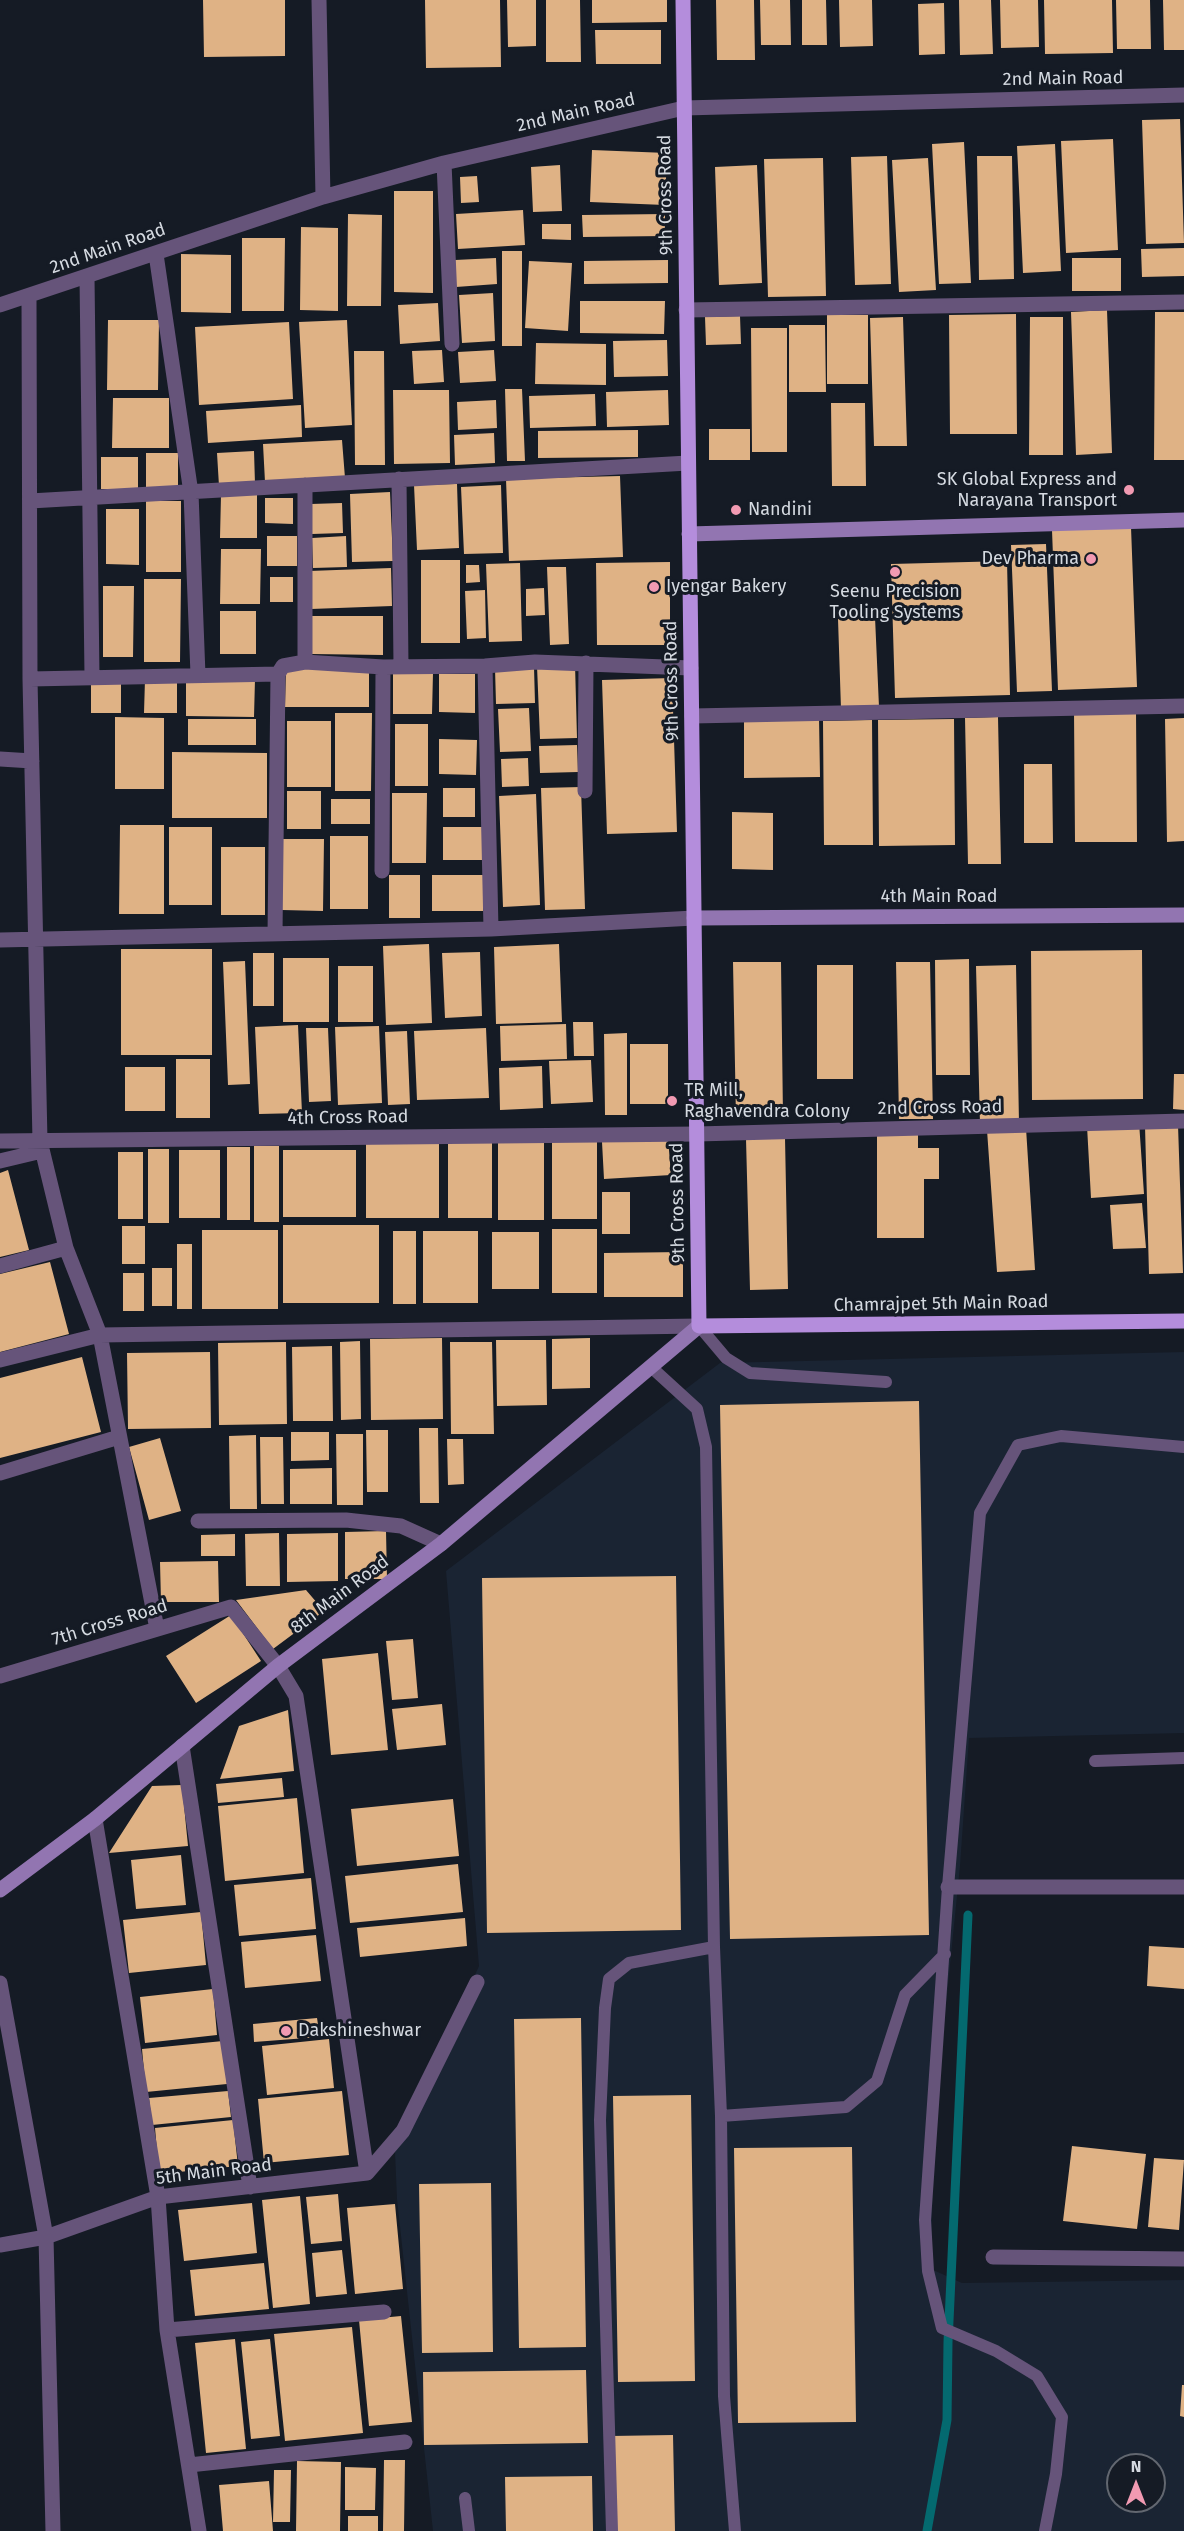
<!DOCTYPE html>
<style>
body{margin:0}
#map{position:relative;width:1184px;height:2531px;overflow:hidden;background:#151b25;font-family:"Fira Sans",sans-serif}
canvas{display:block}
.north{position:absolute;left:1106px;top:2453px;width:60px;height:60px;box-sizing:border-box;background:#151b25;border:2px solid #626770;border-radius:50%;rotate:0deg;font-size:16px;font-weight:700;line-height:24px;text-align:center;color:#d5dae1}
.north::after{content:'';display:block;margin:auto;width:21px;height:27px;background:#f19ab2;clip-path:polygon(50% 0,100% 100%,50% 72%,0 100%)}
</style>
<div id="map">
<canvas width="1184" height="2531"></canvas>
<div class="north">N</div>
</div>
<script>
const context = document.querySelector('canvas').getContext('2d');
context.lineJoin = 'round';
function fillPath(path, color) {
  context.fillStyle = color;
  context.fill(path, 'evenodd');
}
function strokePath(path, color, width, dash) {
  context.strokeStyle = color;
  context.lineWidth = width;
  context.lineCap = dash ? 'butt' : 'round';
  context.setLineDash(dash || []);
  context.stroke(path);
}
function drawText(font, color, halo, rows, align = 'center') {
  context.font = font + ' "Fira Sans",sans-serif';
  context.lineWidth = 6;
  context.setLineDash([]);
  context.textBaseline = 'middle';
  context.strokeStyle = halo;
  context.fillStyle = color;
  for (const [text, x, y, turn = 0] of rows) {
    context.save();
    context.translate(x, y);
    context.rotate((+turn || 0) * Math.PI / 180);
    context.textAlign = isNaN(turn) ? turn : align;
    if (halo) context.strokeText(text, 0, 0);
    context.fillText(text, 0, 0);
    context.restore();
  }
}
fillPath(new Path2D(`
 M1184,1352V1733L969,1738L960,1866L934,2124L931,2269L962,2283L1184,2280V2531H433L397,2199L395,2152L479,1966L446,1571L720,1363ZM1118,2465H1154V2501H1118Z`), '#1a2433');
strokePath(new Path2D(`
 M927,2531L947,2420L948,2342L968,1915`), '#04696f', 9);
fillPath(new Path2D(`
 M203,0H285V56L204,57Z
 M425,0H500L501,67L426,68Z
 M507,0H536V46L508,47Z
 M546,0H580L581,62H546Z
 M592,0H667V22L592,23Z
 M716,0H754L755,60H717Z
 M760,0H790L791,45H761Z
 M802,0H826L827,45H802Z
 M839,0H872L873,46L840,47Z
 M959,0H991L993,54L960,55Z
 M1000,0H1038L1039,47L1001,48Z
 M1044,0H1112L1113,53L1045,54Z
 M1116,0H1150L1151,49H1117Z
 M1163,0H1184V50H1164Z
 M944,3L945,54L919,55L918,4Z
 M595,30H661V64H596Z
 M1180,119L1184,243L1146,244L1142,120Z
 M1113,139L1118,250L1066,253L1061,141Z
 M964,142L971,283L939,284L932,144Z
 M1055,144L1061,271L1023,273L1017,146Z
 M592,150L667,153L665,205L590,202Z
 M887,156L891,284L855,285L851,157Z
 M977,156H1012L1014,279L979,280Z
 M823,158L826,296L768,297L764,159Z
 M928,158L936,290L899,292L892,160Z
 M560,165L562,211L533,212L531,167Z
 M757,165L762,283L719,285L715,167Z
 M477,176L479,202L461,203L460,177Z
 M394,191H433V293L394,292Z
 M523,210L525,245L458,249L456,214Z
 M348,214L382,215L381,306H347Z
 M665,214V236L583,237L582,215Z
 M542,224H571V240L542,239Z
 M301,227L338,228V311L300,310Z
 M242,238H285L284,311H242Z
 M1184,248V276L1142,277L1141,249Z
 M502,251H522V346H502Z
 M181,254L231,255V313L181,312Z
 M496,258L497,284L456,287L455,260Z
 M1072,258H1121V291H1072Z
 M668,260V283L584,284V261Z
 M529,261L572,263L568,331L525,328Z
 M493,293L495,341L462,343L459,295Z
 M580,301H665L664,334L580,333Z
 M438,303L440,341L400,344L398,305Z
 M1107,310L1112,453L1076,455L1071,312Z
 M1155,312H1184V460H1154Z
 M1016,314L1017,434H950L949,315Z
 M827,315H868V384H827Z
 M740,316L741,344L706,345L705,317Z
 M903,317L907,446H874L870,318Z
 M1030,317H1063V455H1029Z
 M108,320H159L158,390H107Z
 M347,320L352,425L305,428L299,322Z
 M289,322L293,399L199,405L195,327Z
 M789,325H825L826,392H789Z
 M751,328H787V452H752Z
 M667,340L668,376L614,377L613,341Z
 M536,343L606,344V385L535,384Z
 M442,350L444,382L414,384L412,351Z
 M494,350L496,381L460,383L458,352Z
 M354,351H384L385,465H355Z
 M505,389H522L525,461H507Z
 M393,390H449L450,463L394,464Z
 M668,390L669,425L607,427L606,392Z
 M595,394L596,426L530,428L529,396Z
 M113,398H169V448H112Z
 M496,400L497,428L458,430L457,402Z
 M831,403H865L866,486H832Z
 M301,405L302,437L208,443L206,411Z
 M709,429H750V460H709Z
 M638,430V457L538,458V431Z
 M494,433L495,463L455,465L454,435Z
 M342,440L345,478L265,482L263,444Z
 M254,451L255,484L219,486L217,453Z
 M146,453H178V488H146Z
 M101,457H138V489H101Z
 M620,476L623,557L509,561L506,479Z
 M457,484L459,548L417,550L414,485Z
 M501,485L503,553L464,554L461,487Z
 M390,492L393,561L352,562L350,494Z
 M221,495H257V538H220Z
 M265,498H293V524L265,523Z
 M146,501H181V572H146Z
 M342,503L343,533L312,534L311,504Z
 M106,509H139V565L106,564Z
 M1131,527L1137,687L1058,690L1052,530Z
 M267,536H297V566H267Z
 M346,536L347,567L313,568L312,538Z
 M1046,544L1052,691L1017,692L1011,545Z
 M221,549H261L260,604H220Z
 M421,560H460V643H421Z
 M1007,561L1010,695L895,698L891,564Z
 M670,562V645H597L596,563Z
 M520,563L522,641L489,642L486,564Z
 M466,565H479L480,582L466,583Z
 M547,567H566L569,644L550,645Z
 M391,568L392,606L311,609L309,571Z
 M270,577H293V602H270Z
 M144,579H181L180,662H144Z
 M103,586H134L133,657H103Z
 M544,588L545,615L526,616V589Z
 M485,590L486,638L467,639L465,591Z
 M220,611H256V654H220Z
 M312,616H383V655L312,654Z
 M875,617L879,707L841,709L838,619Z
 M575,664L577,738L540,739L537,666Z
 M534,667L535,703L496,704L495,668Z
 M286,668L369,669V707H285Z
 M393,673H433L432,714H393Z
 M439,674H475V713L439,712Z
 M672,678L677,832L607,834L602,680Z
 M145,679H177V713H144Z
 M186,679H255L254,717L186,716Z
 M91,681L121,682V713H91Z
 M529,708L531,751L500,752L498,709Z
 M1074,711H1136L1137,842H1075Z
 M335,713H372L371,791H335Z
 M115,717L164,718V789H115Z
 M819,717L820,777L744,778V718Z
 M998,717L1001,864H968L965,718Z
 M1184,718V841L1167,842L1165,719Z
 M188,719H256V745H188Z
 M954,719L955,845L879,846L878,720Z
 M872,720L873,845H824L823,721Z
 M287,721H331V787H287Z
 M395,724H428V786H395Z
 M439,739L477,740L476,775L439,774Z
 M577,745L578,772L540,773L539,746Z
 M172,752L267,753V818H172Z
 M528,758L529,786L502,787L501,759Z
 M1024,764H1052L1053,843H1024Z
 M581,787L585,909L545,910L541,788Z
 M443,788H475V817H443Z
 M287,791H321V829H287Z
 M392,793H427L426,863H392Z
 M536,794L540,905L503,907L499,796Z
 M331,799H370V824H331Z
 M732,812L773,813V870L732,869Z
 M120,825H164V914H119Z
 M169,827H212V905H169Z
 M443,827H483V860H443Z
 M330,836H368V909H330Z
 M282,839H324L323,911L282,910Z
 M221,847H265V915H221Z
 M389,875H420V918H389Z
 M432,875H483V911H432Z
 M429,944L432,1023L386,1025L383,946Z
 M559,944L562,1022L496,1024L494,947Z
 M121,949H212V1055H121Z
 M1142,950L1143,1099L1032,1100L1031,951Z
 M480,952L482,1016L445,1018L442,953Z
 M253,953H274V1006H253Z
 M283,958H329V1022H283Z
 M969,959L970,1075H936L935,960Z
 M245,961L250,1084L228,1085L223,962Z
 M733,962H781L783,1117L736,1118Z
 M896,962H930L933,1119H899Z
 M817,965H853V1079H817Z
 M1016,965L1019,1123L980,1124L976,966Z
 M338,966H373V1022H338Z
 M573,1022H593L594,1056H574Z
 M566,1024L567,1059L501,1061L500,1026Z
 M298,1025L302,1113L259,1114L255,1027Z
 M379,1026L382,1103L338,1105L335,1027Z
 M306,1028H328L331,1101L309,1102Z
 M486,1028L489,1098L417,1100L414,1031Z
 M407,1031L410,1104L388,1105L385,1032Z
 M627,1033V1115H605L604,1034Z
 M630,1044H668V1104H630Z
 M176,1059H210V1118H176Z
 M591,1060L593,1102L551,1104L549,1061Z
 M542,1066L543,1108L500,1110L499,1068Z
 M125,1067H165V1111H125Z
 M1174,1074H1184V1110L1173,1109Z
 M1139,1122L1144,1194L1091,1198L1087,1126Z
 M1178,1125L1183,1273L1149,1274L1145,1126Z
 M1026,1128L1035,1270L997,1272L987,1130Z
 M877,1129H918V1148H939V1179H924V1238H877Z
 M668,1138L671,1175L604,1179L602,1142Z
 M785,1138L788,1289L750,1290L746,1139Z
 M498,1139H544V1220H498Z
 M448,1140H492V1218H448Z
 M552,1140H597V1219H552Z
 M366,1142H439V1218H366Z
 M254,1146H279V1222H254Z
 M227,1147H250V1220H227Z
 M148,1149H169V1223H148Z
 M179,1150H220V1218H179Z
 M283,1150H356V1217H283Z
 M118,1152H143V1219H118Z
 M8,1170L29,1250L0,1257V1173Z
 M602,1192H630V1234H602Z
 M1142,1203L1146,1248L1113,1249L1110,1205Z
 M283,1225H379V1303H283Z
 M122,1226H145V1264H122Z
 M552,1229H597V1293H552Z
 M202,1230H278V1309H202Z
 M393,1231H416V1304H393Z
 M423,1231H478V1303H423Z
 M492,1232H539V1289H492Z
 M177,1244H192V1309H177Z
 M683,1252V1297H604V1253Z
 M50,1262L69,1334L0,1352V1274Z
 M152,1268H172V1306H152Z
 M123,1273H144V1311H123Z
 M442,1338L443,1419L371,1420L370,1339Z
 M590,1338V1388L552,1389V1339Z
 M496,1340H546L547,1405L497,1406Z
 M360,1341L361,1419L341,1420L340,1342Z
 M286,1342L287,1424L219,1425L218,1343Z
 M450,1342H492L494,1434H451Z
 M332,1346L333,1421H293L292,1347Z
 M210,1352L211,1428L128,1429L127,1353Z
 M82,1357L101,1432L0,1458V1378Z
 M919,1401L929,1935L730,1939L720,1405Z
 M419,1428H438L439,1503H420Z
 M366,1430H388V1492H367Z
 M291,1432H329V1460L291,1461Z
 M336,1434H363V1505H337Z
 M256,1435L257,1509H230L229,1436Z
 M260,1437H283L284,1504H261Z
 M160,1438L181,1511L149,1520L129,1447Z
 M447,1439H463L464,1484L448,1485Z
 M332,1468V1504H290V1469Z
 M386,1531L387,1579H345V1532Z
 M279,1533L280,1586H246L245,1534Z
 M338,1533V1581L287,1582V1534Z
 M235,1534V1556H201V1535Z
 M218,1561L219,1602H161L160,1562Z
 M676,1576L681,1930L487,1933L482,1578Z
 M306,1590L324,1611L273,1649L236,1600Z
 M231,1615L261,1661L196,1703L166,1656Z
 M413,1639L418,1698L392,1700L386,1641Z
 M378,1653L388,1750L331,1755L322,1659Z
 M442,1704L446,1745L397,1750L392,1709Z
 M288,1710L294,1771L220,1779L239,1726Z
 M282,1778L284,1797L218,1803L216,1784Z
 M182,1785L188,1846L109,1853L152,1786Z
 M297,1798L304,1873L225,1881L218,1806Z
 M453,1799L459,1856L357,1866L351,1809Z
 M181,1855L186,1905L136,1909L131,1860Z
 M458,1864L463,1912L350,1923L345,1876Z
 M311,1878L316,1929L239,1936L234,1885Z
 M201,1912L206,1965L129,1973L123,1920Z
 M465,1918L467,1946L360,1957L357,1928Z
 M316,1935L321,1981L245,1988L241,1942Z
 M1149,1946L1184,1948V1989L1147,1986Z
 M213,1989L217,2035L145,2043L140,1997Z
 M317,2018L320,2037L254,2042L253,2024Z
 M581,2018L586,2347L519,2348L514,2019Z
 M329,2039L334,2088L267,2095L262,2046Z
 M223,2041L227,2084L146,2092L142,2049Z
 M228,2091L231,2117L152,2125L149,2098Z
 M342,2091L349,2155L264,2163L258,2099Z
 M691,2095L695,2381L618,2382L613,2096Z
 M233,2120L238,2166L159,2174L155,2128Z
 M1072,2146L1146,2154L1137,2229L1063,2221Z
 M852,2147L856,2422L738,2423L734,2148Z
 M1154,2158L1184,2160L1179,2230L1148,2227Z
 M491,2183L493,2352L422,2353L419,2184Z
 M338,2194L342,2241L311,2244L306,2197Z
 M300,2196L310,2304L273,2308L262,2200Z
 M252,2203L257,2253L184,2261L178,2210Z
 M395,2204L403,2289L355,2294L347,2208Z
 M342,2250L347,2294L316,2297L312,2253Z
 M264,2263L269,2309L195,2316L190,2270Z
 M401,2316L412,2422L369,2426L359,2320Z
 M352,2327L363,2433L285,2441L274,2334Z
 M235,2339L246,2449L206,2453L195,2343Z
 M270,2339L280,2436L251,2439L241,2342Z
 M586,2370L588,2443L424,2445L423,2372Z
 M1182,2385H1184V2417L1180,2416Z
 M673,2435L675,2531H613L611,2436Z
 M384,2460H405L404,2531H383Z
 M297,2461L341,2462L340,2531H296Z
 M345,2467L376,2468L375,2510H345Z
 M274,2470H291L290,2522H273Z
 M592,2476L593,2531H506L505,2477Z
 M269,2481L273,2531H223L219,2485Z
 M348,2516H378V2531H348Z`), '#dfb285');
strokePath(new Path2D(`
 M699,1326L726,1358L750,1373L886,1382
 M651,1367L697,1409L706,1447L714,1947L721,2116L724,2396L735,2531
 M1095,1761L1184,1758
 M721,2116L846,2107L877,2081L905,1995L945,1954
 M465,2498L469,2531
 M612,2531L600,2120L605,2008L609,1979L629,1963L714,1947
 M1045,2531L1056,2474L1062,2417L1037,2376L996,2351L942,2328L928,2271L925,2220L948,1887L980,1513L1018,1445L1061,1436L1184,1447`), '#66547a', 12);
strokePath(new Path2D(`
 M319,0L323,197
 M444,163L452,344
 M156,254L191,493L198,675
 M87,277L92,677
 M29,297L30,679L40,1141L66,1248L100,1335L157,1629
 M0,305L323,197L444,163L684,108L1184,95
 M686,310L1184,302
 M399,479L401,666
 M305,485V662
 M30,501L688,463
 M485,666L491,929
 M30,679L278,674L283,666L305,662L383,667L485,666L535,662L691,668
 M692,716L1184,706
 M0,759L32,761
 M585,791L586,663
 M382,871L383,667
 M275,934L278,674
 M0,940L491,929L694,918
 M0,1141L697,1134L1184,1121
 M0,1161L42,1151
 M0,1266L66,1248
 M0,1360L100,1335L699,1326
 M0,1473L119,1437
 M198,1521L346,1520L401,1526L441,1544
 M0,1676L231,1607L278,1666L296,1696L367,2173
 M182,1746L250,2187
 M95,1819L158,2197L167,2330L199,2531
 M948,1887H1184
 M0,1983L46,2237L53,2531
 M367,2173L403,2131L477,1982
 M0,2245L46,2237L158,2197L367,2173
 M993,2257L1184,2259
 M167,2330L384,2312
 M189,2465L405,2442`), '#66547a', 15);
strokePath(new Path2D(`
 M689,534L1184,520
 M694,918L1184,915
 M0,1890L95,1819L278,1666L441,1544L699,1326`), '#9275b1', 15);
strokePath(new Path2D(`
 M683,0L699,1326L1184,1321`), '#b48ddc', 15);
for (const [x, y, r, color] of [
 [1129,490,6,"#f19ab2"],
 [736,510,6,"#f19ab2"],
 [1091,559,6,"#f19ab2"],
 [895,572,6,"#f19ab2"],
 [654,587,6,"#f19ab2"],
 [672,1101,6,"#f19ab2"],
 [286,2031,6,"#f19ab2"]
]) {
  const dot = new Path2D();
  dot.arc(x, y, r, 0, 2 * Math.PI);
  context.fillStyle = color;
  context.fill(dot);
  strokePath(dot, '#151b25', 2);
}
drawText('18px', '#d5dae1', '#151b25', [
 ["2nd Main Road",1063,79,-1],
 ["2nd Main Road",576,113,-13],
 ["9th Cross Road",666,195,-91],
 ["2nd Main Road",108,249,-19],
 ["9th Cross Road",672,681,-91],
 ["4th Main Road",939,897],
 ["2nd Cross Road",940,1108,-1],
 ["4th Cross Road",348,1118,-1],
 ["9th Cross Road",678,1203,-91],
 ["Chamrajpet 5th Main Road",941,1304,-1],
 ["8th Main Road",340,1595,-37],
 ["7th Cross Road",110,1623,-17],
 ["5th Main Road",214,2172,-7]
]);
drawText('18px', '#d5dae1', '#151b25', [
 ["SK Global Express and",1117,480,"right"],
 ["Narayana Transport",1117,501,"right"],
 ["Nandini",748,510],
 ["Dev Pharma",1079,559,"right"],
 ["Iyengar Bakery",666,587],
 ["Seenu Precision",895,592,"center"],
 ["Tooling Systems",895,613,"center"],
 ["TR Mill,",684,1091],
 ["Raghavendra Colony",684,1112],
 ["Dakshineshwar",298,2031]
], 'left');
</script>
